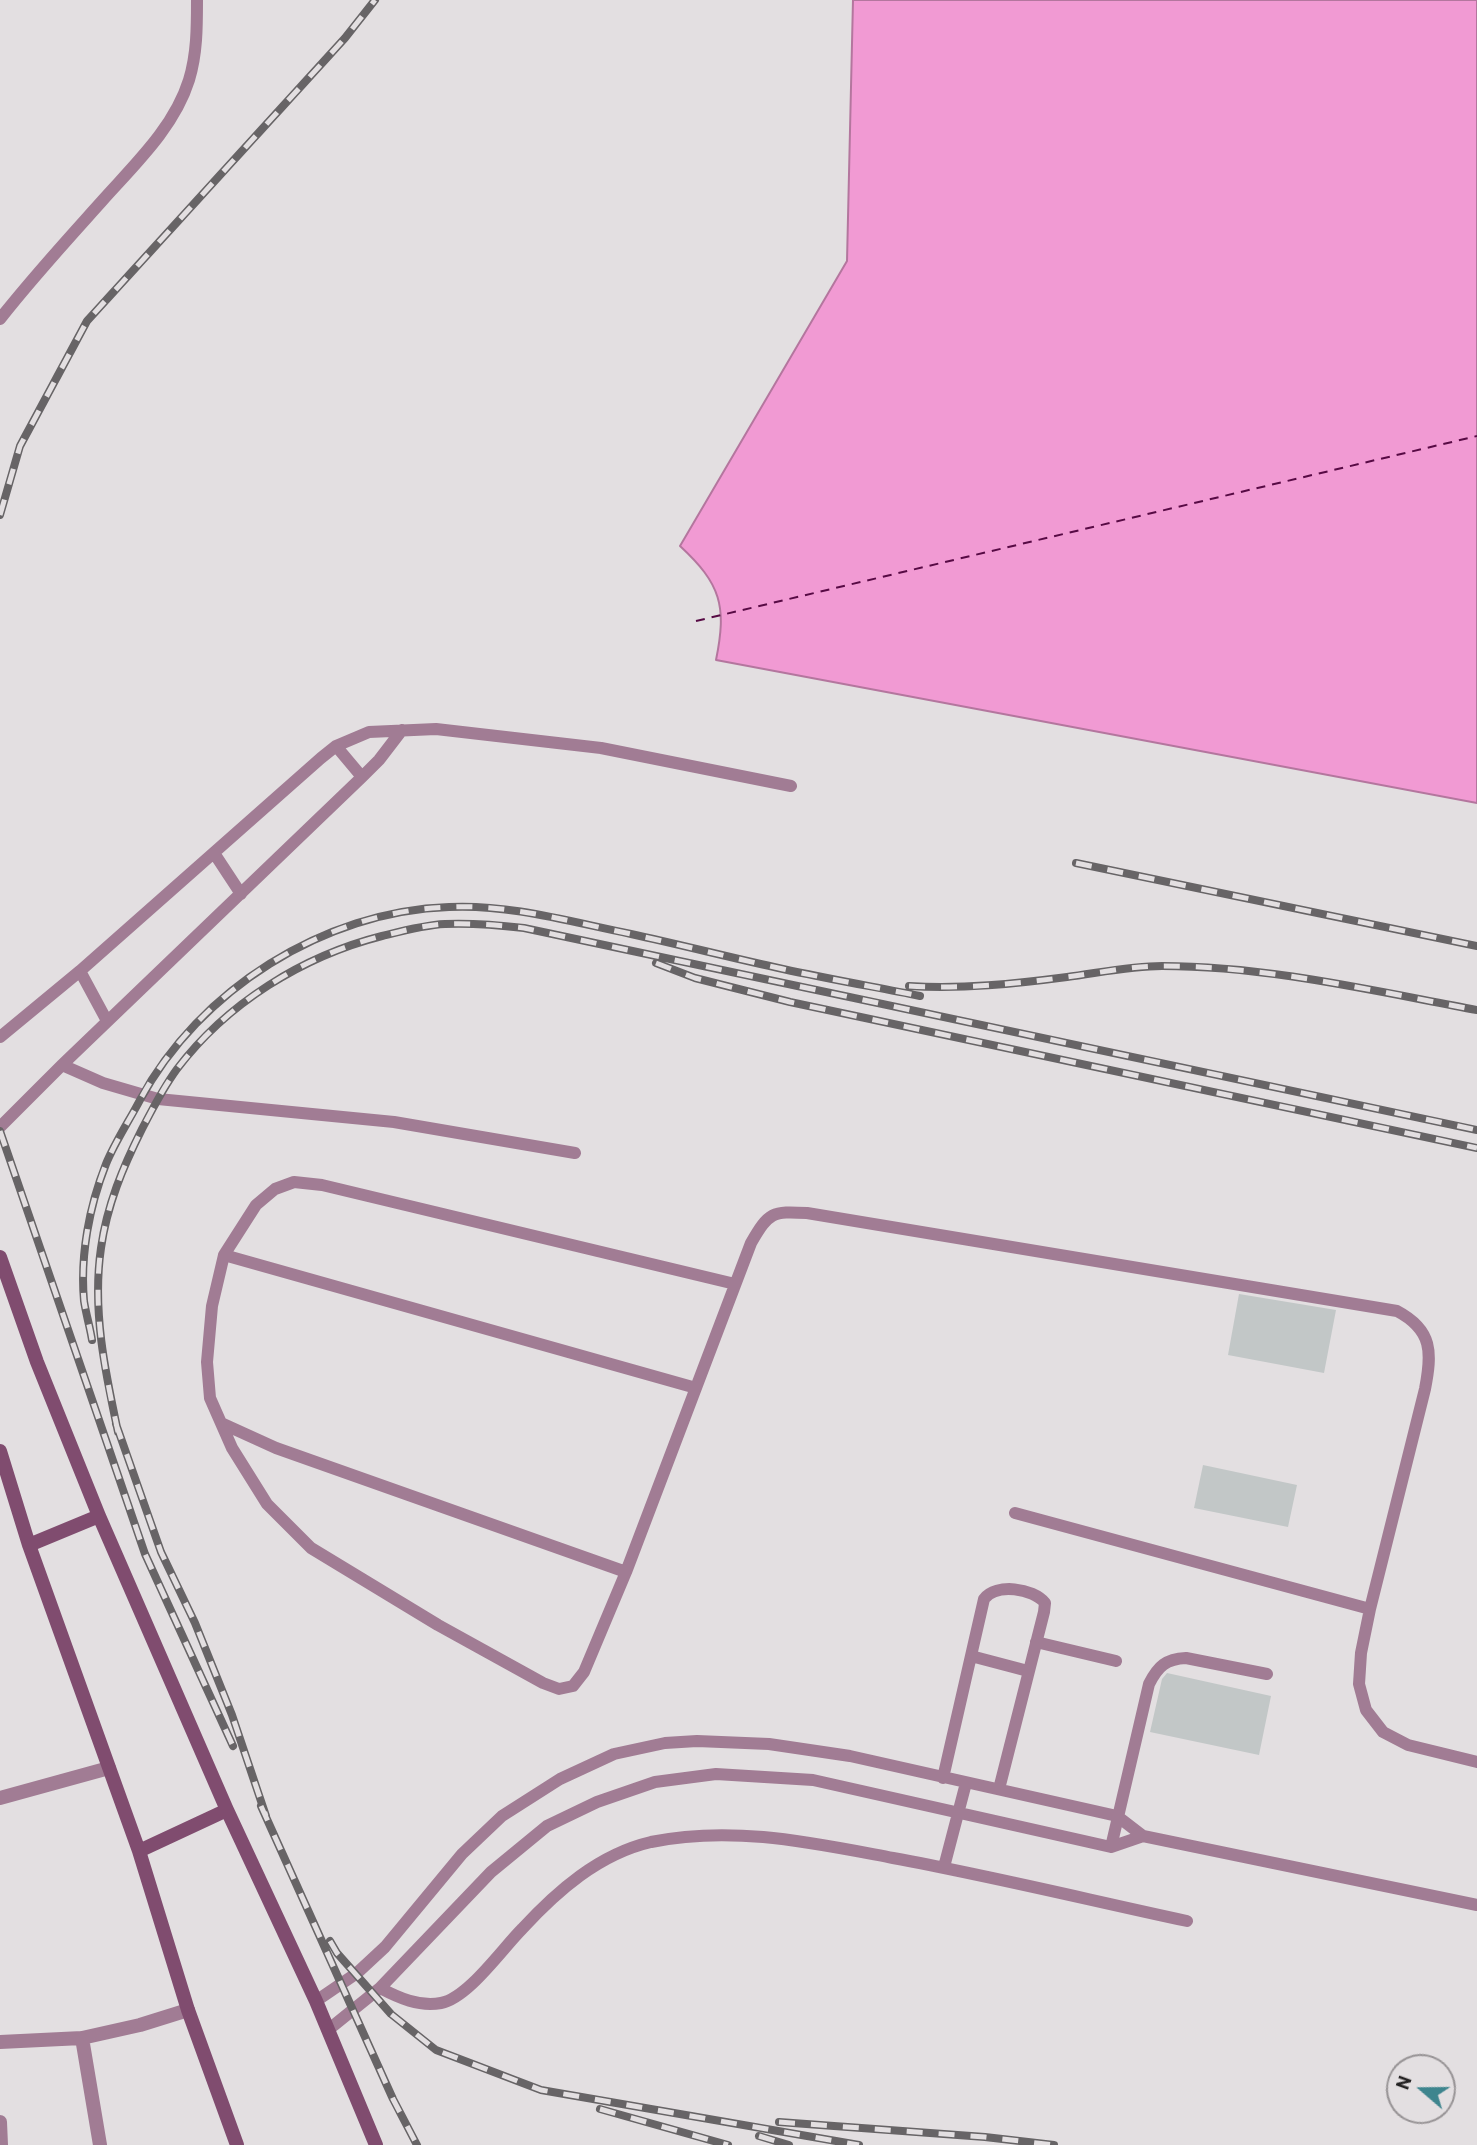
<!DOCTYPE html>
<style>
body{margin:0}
#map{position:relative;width:1477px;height:2145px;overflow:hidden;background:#e3dfe1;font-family:Barlow,sans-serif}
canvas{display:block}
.north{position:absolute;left:1386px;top:2054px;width:70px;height:70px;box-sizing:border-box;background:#e3dfe1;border:2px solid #979395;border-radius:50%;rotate:290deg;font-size:19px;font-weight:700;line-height:28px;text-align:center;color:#242223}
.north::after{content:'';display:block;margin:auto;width:24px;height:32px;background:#3e858e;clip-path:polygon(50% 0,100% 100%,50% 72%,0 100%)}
</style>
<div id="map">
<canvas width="1477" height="2145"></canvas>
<div class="north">N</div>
</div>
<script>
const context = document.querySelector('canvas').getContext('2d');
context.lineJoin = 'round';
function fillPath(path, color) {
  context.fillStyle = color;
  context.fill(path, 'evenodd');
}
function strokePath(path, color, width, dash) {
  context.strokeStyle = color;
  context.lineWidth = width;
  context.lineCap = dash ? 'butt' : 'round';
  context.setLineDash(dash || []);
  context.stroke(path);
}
const water = new Path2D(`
 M853,0H1477V803L716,660C727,606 721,584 680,546L847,261Z`);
fillPath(water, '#f19ad3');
strokePath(water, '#b4769e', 2);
strokePath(new Path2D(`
 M696,621L1477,436`), '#570a44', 2, [9, 7]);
fillPath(new Path2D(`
 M1239,1294L1336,1310L1324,1373L1228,1355Z
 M1203,1465L1297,1485L1288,1527L1194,1508Z
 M1167,1673L1271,1696L1259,1755L1150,1732L1162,1679Z`), '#c2c7c7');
strokePath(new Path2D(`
 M0,319C32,278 67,240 102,201C134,165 174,128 189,80C197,54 197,27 197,0
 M336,746L362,777
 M214,853L241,894
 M80,971L107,1021
 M0,1037L80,971L321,758L336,746L369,732L436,729L601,748L791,786
 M62,1065L103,1083L158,1099L394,1122L575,1153
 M0,1127L62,1065L362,777L379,760L402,730
 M224,1255L696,1388
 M735,1284L322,1185L294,1182L275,1189L256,1205L224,1255L212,1306L207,1362L210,1398L232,1448L267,1504L311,1548L438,1625L543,1683L559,1689L573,1686L584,1672L626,1572L751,1243C769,1212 772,1211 807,1213L1397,1311C1433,1330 1432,1353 1425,1389L1370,1609L1361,1653L1359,1684L1366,1710L1383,1732L1408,1745L1477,1762
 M221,1423L276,1448L626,1572
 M1015,1513L1370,1609
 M1036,1642L1116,1661
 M971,1656L1028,1671
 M943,1778L984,1599C996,1583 1033,1588 1045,1603L1044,1612L999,1789
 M1111,1847L1149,1684C1158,1666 1166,1659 1186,1658L1267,1674
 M944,1867L966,1783
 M380,1988C399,1998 419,2007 441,2003C468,1998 502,1949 522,1929C557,1891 599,1854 651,1842C733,1825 813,1843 893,1858C991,1876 1089,1900 1187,1921
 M316,2001L357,1973L385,1947L462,1854L502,1816L560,1779L614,1754L665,1743L697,1741L769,1744L850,1756L1117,1816L1143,1836L1477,1905
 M328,2030L380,1988L491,1872L547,1826L597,1802L655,1782L716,1774L813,1780L1111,1847L1143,1836`), '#a17c94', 12);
strokePath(new Path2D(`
 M0,1798L109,1768
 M82,2038L100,2145
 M0,2042L82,2038L140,2025L188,2010
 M0,2122L1,2145`), '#a17c94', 14);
strokePath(new Path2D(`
 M0,1257L37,1362L99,1516L227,1810L316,2001L376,2145
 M0,1451L29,1545L139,1851L188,2010L237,2145
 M29,1545L99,1516
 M139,1851L227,1810`), '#804c6f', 14);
const rail = new Path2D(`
 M0,515L20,446L87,321L345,38L375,0
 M1076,863L1477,946
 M656,963L695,978L790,1002L1477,1148
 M909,986C963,989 1014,984 1067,977C1098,973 1131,966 1162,966C1268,966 1374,991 1477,1010
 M0,1131L145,1554L233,1746
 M92,1340C90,1327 86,1314 84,1301C80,1256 89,1207 106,1164C115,1142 129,1121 140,1100C199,990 324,911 449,907C510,904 571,922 631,934C682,945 732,958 783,969C829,979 875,987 920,996
 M116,1424L161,1552L195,1623L232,1715L266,1816
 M118,1432C105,1371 92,1310 101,1248C107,1205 123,1167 142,1129C153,1108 163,1088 177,1069C227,1003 303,956 382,936C402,931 424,925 445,924C471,923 498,925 524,928L1477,1130
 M261,1806L393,2099L417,2145
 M330,1941L337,1953L391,2014L436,2050L541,2090L859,2145
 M600,2109L728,2145
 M779,2122L985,2137L1054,2145
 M759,2136L789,2145`);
strokePath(rail, '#676466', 8);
strokePath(rail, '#e3dfe1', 5, [16]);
</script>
